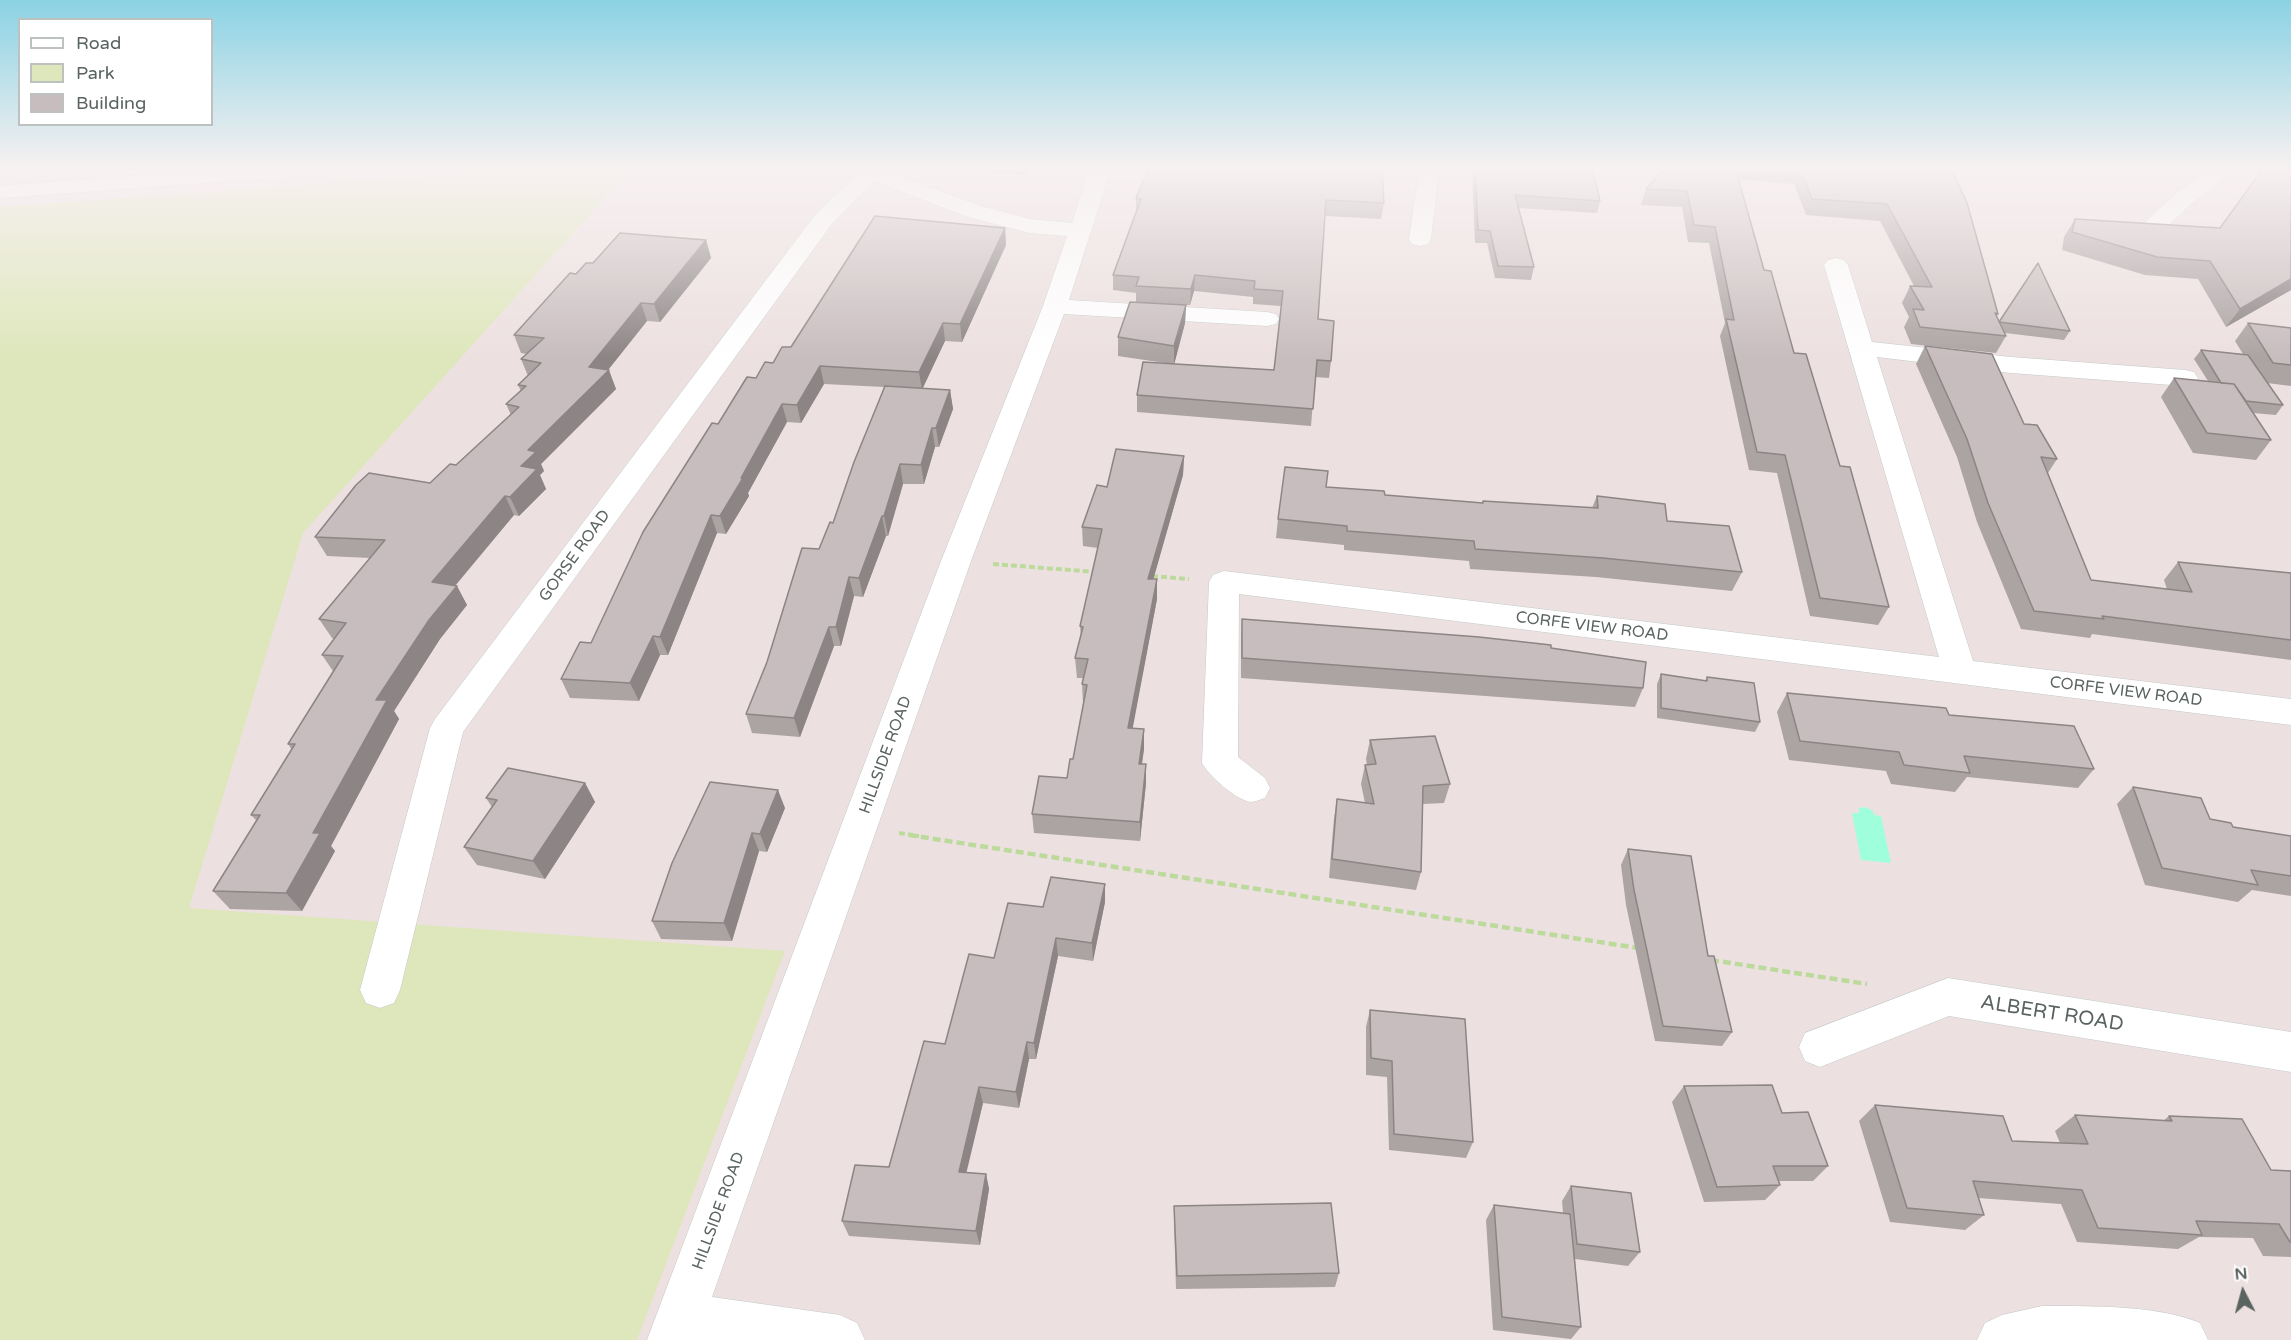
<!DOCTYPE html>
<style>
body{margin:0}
#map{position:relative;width:2291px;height:1340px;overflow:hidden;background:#ede0e0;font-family:"Varela Round",sans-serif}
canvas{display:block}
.legend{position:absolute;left:18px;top:18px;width:195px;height:108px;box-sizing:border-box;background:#fff;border:2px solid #bdc1bf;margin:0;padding:8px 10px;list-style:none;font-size:18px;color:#596360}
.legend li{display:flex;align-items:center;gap:12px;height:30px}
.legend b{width:30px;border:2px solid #bdc1bf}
.north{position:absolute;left:2213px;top:1262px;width:60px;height:60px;-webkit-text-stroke:4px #fff;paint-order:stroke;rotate:354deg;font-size:16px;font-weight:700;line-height:24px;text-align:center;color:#596360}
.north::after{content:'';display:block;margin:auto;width:21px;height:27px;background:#596360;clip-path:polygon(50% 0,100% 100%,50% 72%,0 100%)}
</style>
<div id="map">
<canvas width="2291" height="1340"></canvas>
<ul class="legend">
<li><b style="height:8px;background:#fff"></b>Road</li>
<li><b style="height:16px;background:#dee7bb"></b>Park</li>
<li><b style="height:16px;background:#c8bdbe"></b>Building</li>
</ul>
<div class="north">N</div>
</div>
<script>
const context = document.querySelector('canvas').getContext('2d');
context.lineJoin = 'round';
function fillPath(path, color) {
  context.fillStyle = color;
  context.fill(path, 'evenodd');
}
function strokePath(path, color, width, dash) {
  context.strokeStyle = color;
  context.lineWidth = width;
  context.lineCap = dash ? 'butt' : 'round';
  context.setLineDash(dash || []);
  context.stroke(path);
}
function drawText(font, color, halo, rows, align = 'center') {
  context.font = font + ' "Varela Round",sans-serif';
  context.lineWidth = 5;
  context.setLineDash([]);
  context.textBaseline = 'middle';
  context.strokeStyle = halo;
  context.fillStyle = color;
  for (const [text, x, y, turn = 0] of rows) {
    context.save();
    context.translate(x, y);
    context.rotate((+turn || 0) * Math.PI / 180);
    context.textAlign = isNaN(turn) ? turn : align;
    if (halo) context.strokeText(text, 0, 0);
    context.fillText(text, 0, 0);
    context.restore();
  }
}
fillPath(new Path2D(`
 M508,170H630L303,533L189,908L785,951L637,1340H0V207Z`), '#dee7bb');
fillPath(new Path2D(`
 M1865,807L1873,811L1874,815L1881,816L1891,863L1861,860L1852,813H1859V808Z`), '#9fffdd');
const minor = new Path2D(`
 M213,170H312L309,174L302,176L0,198V186Z
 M853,170H883L981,206L1030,219L1072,223L1089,170H1201L1204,174L1200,178L1193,180L1108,178L1069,300L1267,312L1276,314L1279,319L1276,324L1267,326L1064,314L971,561L712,1297L840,1315L857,1323L865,1340H647L941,561L1043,306L1067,236L1029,233L965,216L874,181L831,225L463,732L400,990L394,1003L380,1008L366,1003L360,990L430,728L435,719L815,215L856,175Z
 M1419,170H1439L1431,239L1428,244L1420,246L1412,244L1409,239Z
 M2199,170H2219V181L2215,185L2191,204L2157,236L2149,238L2141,236L2138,231L2141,226L2175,194L2198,179Z
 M1836,258L1844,260L1848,265L1872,342L2011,357L2185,370L2194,372L2198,378L2194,384L2185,386L2011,373L1877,357L1973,661L2291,699V725L1239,594L1238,757L1265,778L1270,788L1265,798C1261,799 1255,802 1251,802C1236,800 1209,776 1202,763L1209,582L1213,575L1224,571L1939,657L1824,265L1828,260Z
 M1948,978L2291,1032V1072L1949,1016L1820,1067L1805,1061L1799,1047L1805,1033Z
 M2042,1306C2088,1306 2159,1305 2200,1323L2208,1340H1977L1985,1323L2002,1315Z`);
strokePath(minor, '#c2cac9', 1);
strokePath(new Path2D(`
 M993,564L1096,572
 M1152,576L1189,579
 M899,833L919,836`), '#bdda9d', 4, [6, 3]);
strokePath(new Path2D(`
 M909,835L1638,948
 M1711,960L1867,984`), '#bdda9d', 4.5, [8, 4]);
fillPath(minor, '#fff');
fillPath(new Path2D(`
 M975,170H1027L1025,175L975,172Z
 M1148,170L1384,203L1381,219L1325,216L1318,319L1331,361L1329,378L1315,377L1311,426L1137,412V395L1165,363L1118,356V337L1136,302V293L1113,290V275L1136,211V198ZM1194,291L1253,297V304L1281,306L1274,370L1174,364L1185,323L1186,305H1190Z
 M1472,170H1593L1600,201L1597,213L1519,208L1534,267L1531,280L1495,278L1487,243H1475Z
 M1663,170H1952L1998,314L1997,316L1999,321L2070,331L2064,340L2005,333L2006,336L1996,353L1911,344L1904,327L1909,317L1902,303L1910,286H1914L1880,221L1806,215L1794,184L1738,179L1764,270L1794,353L1840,466L1889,607L1878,625L1810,616L1777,473L1749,470L1720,336L1725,323L1709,243L1688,242L1682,207L1641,205L1646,189Z
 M2075,219L2220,228L2291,290L2226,327L2198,279L2145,275L2062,250L2064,237Z
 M1005,228L1006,245L962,342L945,341L922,388L950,390L953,409L939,447H935L924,484H903L888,536H886L863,597L854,596L841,646H834L800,737L752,733L746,714L819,549L833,523L884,387L824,384L801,423L787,422L748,493L749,496L726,534L717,533L668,655H660L639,701L570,698L561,679L591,643L718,424L756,378L791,347Z
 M706,240L711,258L660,322L647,321L608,370L616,389L541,464L544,471L540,475L546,489L519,516L514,515L456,585L467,605L440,639L394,711L399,719L331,846L335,851L302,911L230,909L213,891L257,821L251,815L292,750L288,744L333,671L322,655L334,639L332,638L319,619L370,558L327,556L315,537L430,483L456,465L511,415L506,404L521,391L518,385L528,376L521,359L527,354L521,353L514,335L576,274L593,263Z
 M2248,323L2291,328V386L2267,383L2283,405L2276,415L2253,413L2271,440L2256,460L2193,453L2161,397L2174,378L2208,381L2194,359L2201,350L2243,354L2235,341Z
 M1925,346L2024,424L2057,459L2048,473L2091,580L2167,589L2164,580L2178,562L2291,573V660L2092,634L2090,638L2021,629L1977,522L1957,457L1916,364Z
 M1184,456L1183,475L1153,579H1157V599L1132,729L1144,749L1142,764H1146V783L1140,841L1034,833L1032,814L1067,778L1073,759L1083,704L1082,684L1083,678H1077L1075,658L1081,637L1080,626L1098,548L1083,546L1082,527L1107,487Z
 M1326,487L1385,495L1482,503L1483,501L1592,508L1597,496L1667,521L1742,572L1732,591L1596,577L1470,569L1469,561L1344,550V545L1276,538L1278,519Z
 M1242,619L1551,648L1643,688L1635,707L1241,678V639Z
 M1661,674L1705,681L1707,677L1760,722L1755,732L1657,718V684Z
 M1787,693L1949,715L2094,769L2078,788L1967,777L1955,792L1891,784L1886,771L1789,760L1777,712Z
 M1370,740L1450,784L1444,803L1423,804L1421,872L1416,890L1329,878L1334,818L1337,799L1365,803L1361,784L1365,765H1367L1366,759Z
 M585,783L595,802L545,879L477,865L464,847L492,807L486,798Z
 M2133,787L2210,819L2233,827L2291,836V896L2252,890L2238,902L2145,885L2117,804Z
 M785,808L767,852L759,851L732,941L661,939L652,921L672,863Z
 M1628,849L1708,956L1732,1032L1722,1046L1655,1041L1626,905L1621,865Z
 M1105,884V902L1093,961L1058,956L1036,1059H1029L1019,1108L983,1103L966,1172L986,1174L989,1189L980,1245L849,1236L842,1221L889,1167L945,1044L994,958L1043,907Z
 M1370,1010L1473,1142L1466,1158L1389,1150L1387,1077L1366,1075V1027Z
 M1684,1086L1782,1113L1828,1166L1813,1181H1778L1780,1185L1765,1200L1704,1202L1672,1102Z
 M1875,1105L2012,1141L2060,1143L2055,1131L2075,1115L2163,1121L2169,1116L2271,1170L2291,1171V1257L2263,1256L2253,1238L2199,1237L2178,1249L2077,1242L2061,1204L1978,1198L1984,1215L1965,1230L1890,1222L1859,1121Z
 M1571,1186L1640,1252L1628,1266L1575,1259L1581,1327L1571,1339L1493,1330L1486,1220L1494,1205L1563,1213L1562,1201Z
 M1174,1206L1339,1273L1335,1287L1176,1289L1174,1221Z`), '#aca3a3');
fillPath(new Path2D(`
 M1005,228L1006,245L962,342L960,324Z
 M706,240L711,258L660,322L654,304Z
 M1195,275L1194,291L1190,305L1191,289Z
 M2291,279V290L2226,327L2240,309Z
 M641,303L647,321L604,375L609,370L616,389L541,464L544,471L540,475L546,489L519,516L510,497L528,450L589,367Z
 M1186,305L1185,323L1174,365V346Z
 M943,323L945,341L922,390L919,372Z
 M820,366L824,384L801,423L797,405Z
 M950,390L953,409L939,447L936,428Z
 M782,404L787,422L748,493L749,496L726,534L720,516Z
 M932,428L935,447L924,484L921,465Z
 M1184,456L1183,475L1148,598V579Z
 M900,464L903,484L888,536L884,516Z
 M505,496L514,515L442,601L432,582Z
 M711,515L717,533L668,655L660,637Z
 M882,516L886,536L863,597L859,578Z
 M849,577L854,596L841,646L836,627Z
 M1157,579V599L1129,748L1128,728Z
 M457,586L467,605L440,639L394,711L399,719L331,846L335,851L302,911L286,893L313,833L376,700L429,620Z
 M829,627L834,646L800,737L794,718Z
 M653,636L660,655L639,701L630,683Z
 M1144,729V749L1139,783V764Z
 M1146,764V783L1140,841V822Z
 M585,783L595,802L545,879L533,861Z
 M778,790L785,808L767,852L760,834Z
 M752,833L759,851L732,941L724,923Z
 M1105,884V902L1093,961L1092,943Z
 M1056,938L1058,956L1036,1059L1034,1043Z
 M1027,1042L1029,1059L1019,1108L1016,1092Z
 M979,1087L983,1103L963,1187L959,1172Z
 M986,1174L989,1189L980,1245L976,1231Z`), '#8c8485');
const building = new Path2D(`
 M1148,170H1382L1384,203L1326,200L1318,319L1334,321L1331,361L1317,360L1313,409L1137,395L1143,362L1274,370L1283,291L1254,289L1255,281L1195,275L1191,289L1136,286L1139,277L1113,275L1141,199L1136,198Z
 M1475,170H1593L1600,201L1515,195L1534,267L1498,266L1490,231L1478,230Z
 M1663,170H1736L1764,270L1771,271L1794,353L1806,354L1840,466L1850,467L1889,607L1820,598L1785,455L1757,452L1726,319L1734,320L1715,227L1694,225L1687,191L1646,189Z
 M1801,170H1952L1967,203L1998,314L1995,313L2006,336L1920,327L1913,309L1924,310L1910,286L1932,287L1887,204L1812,199Z
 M2262,170H2289L2291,171V279L2240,309L2210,261L2157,257L2072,232L2075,219L2220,228Z
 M875,216L1005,228L960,324L943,323L919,372L820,366L797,405L782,404L741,478H743L720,516L711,515L660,637L653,636L630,683L561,679L580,642L591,643L643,532L712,423L718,424L747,377L756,378L765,362L773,363L782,347H791Z
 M620,233L706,240L654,304L641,303L589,367L609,370L528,450L536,452L521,466L537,469L510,497L505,496L432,582L457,586L429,620L376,700H387L313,833H320L286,893L213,891L260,815H251L295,744H288L343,656L322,655L346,623L319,619L385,540L315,537L356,485L369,473L430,483L450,464L456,465L519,407L506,404L526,386L518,385L541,363L521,359L544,338L514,335L570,273L576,274L586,263H593Z
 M2038,263L2070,331L1999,322Z
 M1130,302L1186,305L1174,346L1118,337Z
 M2248,323L2291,328V365L2273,363Z
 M1925,346L1992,354L2024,424L2037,425L2057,459L2041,457L2091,580L2192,592L2178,562L2291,573V640L2102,616L2104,619L2034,611L1988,503L1967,439Z
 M2201,350L2248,355L2283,405L2246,401L2234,384L2221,383Z
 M2174,378L2234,384L2271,440L2207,433Z
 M885,386L950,390L936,428H932L921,465L900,464L884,516H882L859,578L849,577L836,627H829L794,718L746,714L767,662L802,548L819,549L830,522L833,523L854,462Z
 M1116,449L1184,456L1148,579H1157L1128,728L1144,729L1139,764H1146L1140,822L1032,814L1039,776L1067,778L1070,759H1073L1087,685L1082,684L1088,659L1075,658L1083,627L1080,626L1102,529L1082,527L1097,485L1107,487Z
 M1285,467L1328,471L1326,487L1384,491L1385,495L1483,503V501L1598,508L1597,496L1665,504L1667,521L1729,526L1742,572L1603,558L1475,549L1474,541L1347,531V526L1278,519Z
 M1242,619L1479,637L1551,645V648L1646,662L1643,688L1242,658Z
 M1661,674L1707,681V677L1754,683L1760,722L1661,708Z
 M1787,693L1946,708L1949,715L2074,726L2094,769L1964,756L1970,773L1904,765L1899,752L1800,741Z
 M1435,736L1450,784L1423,786L1421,872L1332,859L1337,799L1374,804L1365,765L1376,764L1370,740Z
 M508,768L585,783L533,861L464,847L497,800L486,798Z
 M710,782L778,790L760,834L752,833L724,923L652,921L672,863Z
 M2133,787L2201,798L2210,819L2231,823L2233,827L2291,836V876L2251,870L2258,885L2162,868Z
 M1628,849L1691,856L1708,956H1714L1732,1032L1663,1026L1634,890Z
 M1051,877L1105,884L1092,943L1056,938L1034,1043L1027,1042L1016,1092L979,1087L959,1172L986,1174L976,1231L842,1221L855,1165L889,1167L924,1041L945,1044L969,954L994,958L1008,903L1043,907Z
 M1370,1010L1465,1019L1473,1142L1394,1134L1392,1061L1371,1058Z
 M1772,1085L1782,1113L1808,1112L1828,1166H1773L1780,1185L1717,1187L1684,1086Z
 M1875,1105L2003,1116L2012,1141L2088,1144L2075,1115L2172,1121L2169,1116L2242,1119L2271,1170L2291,1171V1242H2290L2279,1224L2196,1221L2202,1235L2098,1228L2082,1190L1973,1181L1984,1215L1907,1208Z
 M1571,1186L1631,1193L1640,1252L1577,1244Z
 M1331,1203L1339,1273L1177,1276L1174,1206Z
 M1494,1205L1570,1214L1581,1327L1502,1317Z`);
fillPath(building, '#c8bdbe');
strokePath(building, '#8c8485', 1.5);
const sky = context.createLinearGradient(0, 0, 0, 358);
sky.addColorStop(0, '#8bd2e4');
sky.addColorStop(0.47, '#f7f1f1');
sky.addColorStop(1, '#f7f1f100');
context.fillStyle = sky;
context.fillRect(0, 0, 2291, 358);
drawText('16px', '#596360', '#fff', [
 ["GORSE ROAD",575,556,-54],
 ["CORFE VIEW ROAD",1592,627,7],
 ["CORFE VIEW ROAD",2126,692,7],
 ["HILLSIDE ROAD",886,755,-70],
 ["HILLSIDE ROAD",719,1211,-70]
]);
drawText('20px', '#596360', '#fff', [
 ["ALBERT ROAD",2052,1014,9]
]);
</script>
